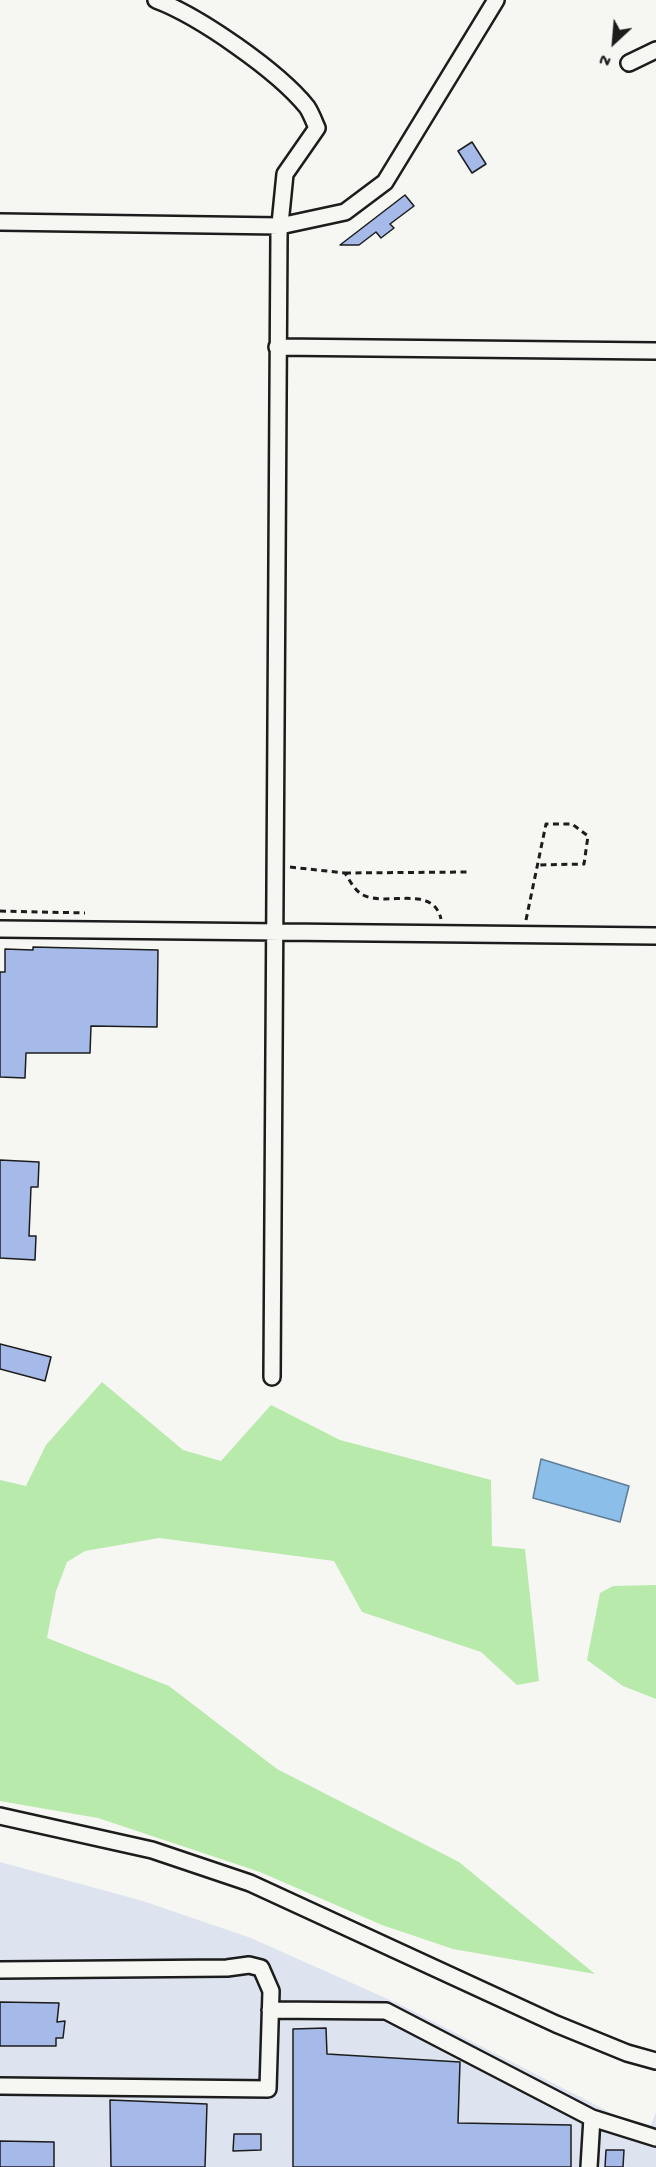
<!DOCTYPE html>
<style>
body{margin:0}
#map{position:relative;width:656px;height:2167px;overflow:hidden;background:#f6f6f2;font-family:"Gochi Hand",sans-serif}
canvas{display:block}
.north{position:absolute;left:584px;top:12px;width:60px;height:60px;-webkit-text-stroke:4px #f6f6f2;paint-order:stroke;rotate:206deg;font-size:16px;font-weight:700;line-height:24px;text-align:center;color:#1c1c1c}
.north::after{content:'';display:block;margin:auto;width:21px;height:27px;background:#1c1c1c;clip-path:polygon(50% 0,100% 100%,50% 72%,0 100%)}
</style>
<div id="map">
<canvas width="656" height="2167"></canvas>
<div class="north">N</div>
</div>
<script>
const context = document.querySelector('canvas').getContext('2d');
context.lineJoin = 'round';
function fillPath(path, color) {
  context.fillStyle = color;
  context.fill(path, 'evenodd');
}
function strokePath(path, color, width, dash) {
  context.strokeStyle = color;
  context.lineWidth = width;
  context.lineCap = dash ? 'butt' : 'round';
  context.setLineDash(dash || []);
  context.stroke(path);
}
fillPath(new Path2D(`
 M0,1862L143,1901L251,1938L399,2004L619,2117L651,2125L656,2112V2167H0Z`), '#dee4ef');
fillPath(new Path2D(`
 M102,1382L183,1450L221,1461L271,1405L340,1440L491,1480L492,1546L525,1549L539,1681L517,1685L481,1652L362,1612L334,1561L159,1538L85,1551L67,1562L56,1591L47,1638L169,1686L277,1769L459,1862L595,1974L453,1949L382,1925L260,1872L98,1818L0,1801V1480L26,1486L46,1445Z
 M656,1585V1699L623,1686L587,1660L600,1593L613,1586Z`), '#b7eaab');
const water = new Path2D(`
 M541,1459L629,1486L620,1522L533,1498Z`);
fillPath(water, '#8bbee8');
strokePath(water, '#5f7d96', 1.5);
const building = new Path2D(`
 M472,142L486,164L472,173L458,151Z
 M405,195L414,206L390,224L394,228L381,238L376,232L359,245H340Z
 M33,947L158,950L157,1027L91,1026L90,1053H26L25,1078L0,1077V972H5V949L33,950Z
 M0,1160L39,1162L38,1187H31L29,1236H36L35,1260L0,1258Z
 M0,1344L51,1357L45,1381L0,1369Z
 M0,2002L59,2003L57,2022L65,2021L63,2038H56V2046H0Z
 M326,2028L327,2054L460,2062L458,2123L571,2125V2167H293V2029Z
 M110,2100L207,2104L205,2167H111Z
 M234,2134H261V2150L233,2151Z
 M0,2141L54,2142V2167H0Z
 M606,2150H624L623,2167H605Z`);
fillPath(building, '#a5bae8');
strokePath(building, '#1c1c1c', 1.5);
const minor = new Path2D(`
 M156,0C199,16 278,71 307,107C311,113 314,121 317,128L285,174L279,234L272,1377
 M629,63L656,50
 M0,222L280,226L345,212L385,182L496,0
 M277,347L656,351
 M0,929L656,936
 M0,1816L152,1850L250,1883L556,2024L627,2053L656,2061
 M0,1970L227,1968L249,1965L261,1968L271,1991L268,2089L0,2086
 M270,2010L386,2011L592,2118L656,2138
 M589,2167L592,2118`);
strokePath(minor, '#1c1c1c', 20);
strokePath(new Path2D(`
 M290,867L345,873C350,881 355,891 363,895C386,907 433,884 441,919
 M345,873L471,872
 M0,911L85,913
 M526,920L546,824H572L588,836L584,864L538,865`), '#1c1c1c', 3, [6, 4.5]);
strokePath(minor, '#f6f6f2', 15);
</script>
